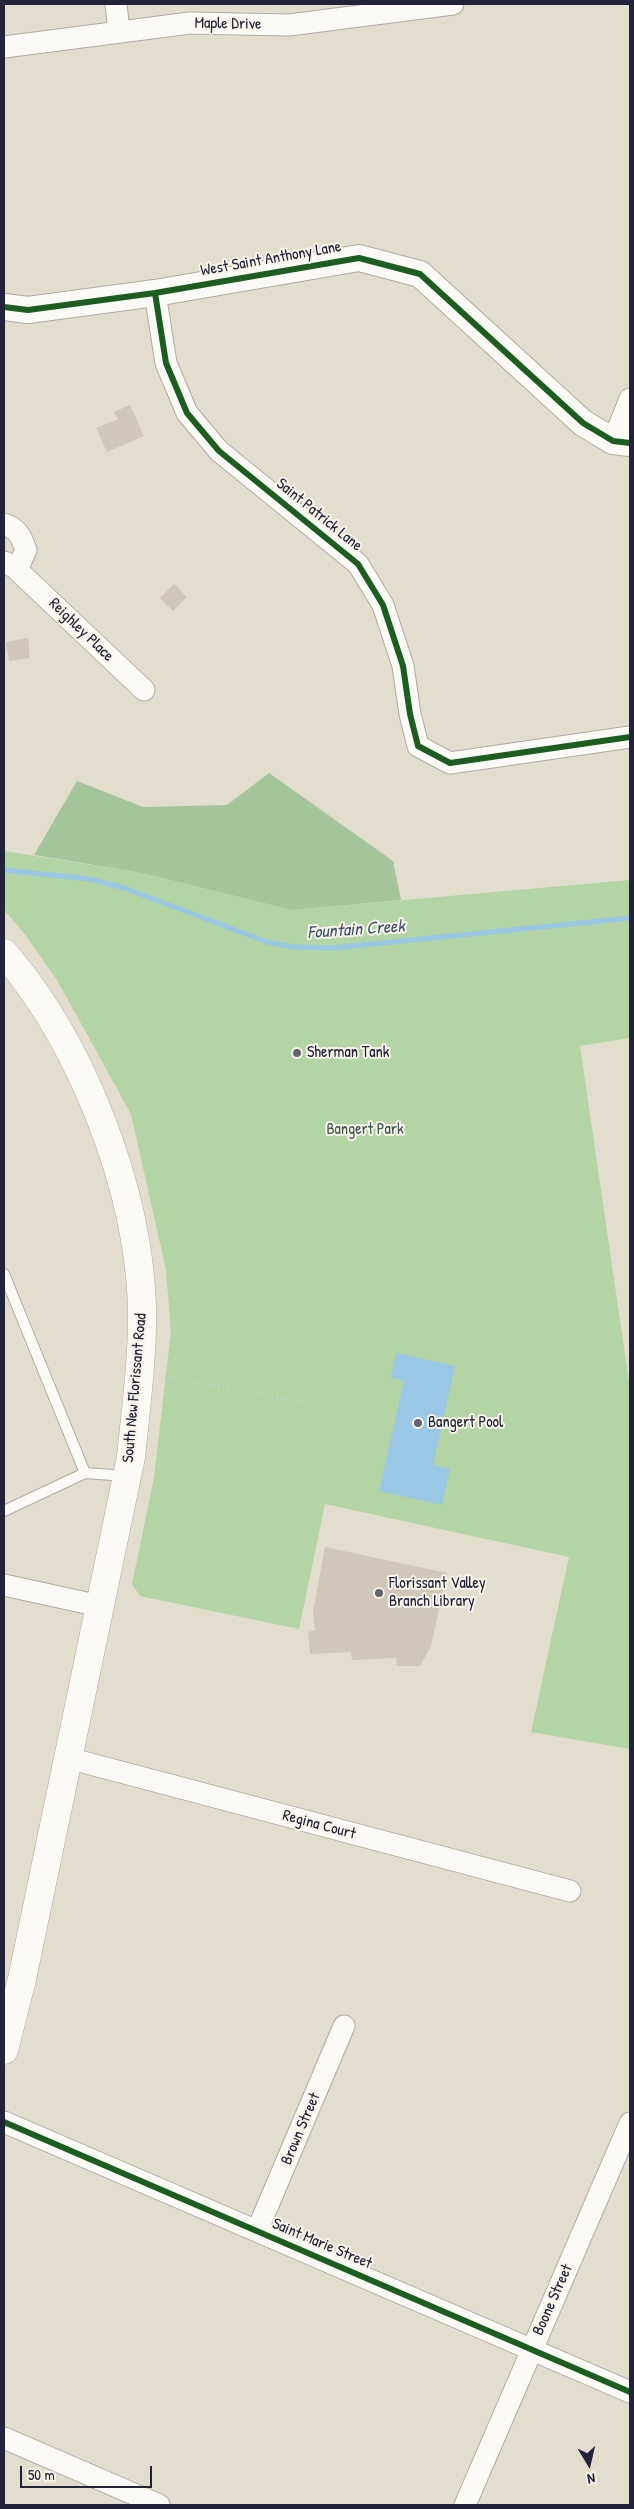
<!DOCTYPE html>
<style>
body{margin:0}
#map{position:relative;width:634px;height:2509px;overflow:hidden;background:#e2ddcc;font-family:"Patrick Hand",sans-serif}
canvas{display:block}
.frame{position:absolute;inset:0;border:5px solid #22223b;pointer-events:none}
.north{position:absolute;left:564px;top:2439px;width:50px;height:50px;-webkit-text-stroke:4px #f7f3e8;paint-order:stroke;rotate:171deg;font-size:14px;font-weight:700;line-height:20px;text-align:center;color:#22223b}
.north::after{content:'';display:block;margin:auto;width:18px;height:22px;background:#22223b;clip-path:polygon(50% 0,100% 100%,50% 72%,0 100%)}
.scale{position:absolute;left:20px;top:2466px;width:132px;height:22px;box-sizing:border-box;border:2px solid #22223b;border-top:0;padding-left:6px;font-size:15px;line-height:18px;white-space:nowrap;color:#22223b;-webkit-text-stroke:4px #f7f3e8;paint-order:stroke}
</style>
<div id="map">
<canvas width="634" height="2509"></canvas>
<div class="frame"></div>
<div class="north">N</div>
<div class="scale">50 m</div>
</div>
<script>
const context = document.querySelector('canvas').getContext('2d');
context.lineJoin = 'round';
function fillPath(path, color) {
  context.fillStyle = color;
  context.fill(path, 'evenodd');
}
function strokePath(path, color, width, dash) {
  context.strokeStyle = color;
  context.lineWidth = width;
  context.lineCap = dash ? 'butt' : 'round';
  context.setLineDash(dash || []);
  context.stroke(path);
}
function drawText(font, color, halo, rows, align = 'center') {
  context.font = font + ' "Patrick Hand",sans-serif';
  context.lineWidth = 4;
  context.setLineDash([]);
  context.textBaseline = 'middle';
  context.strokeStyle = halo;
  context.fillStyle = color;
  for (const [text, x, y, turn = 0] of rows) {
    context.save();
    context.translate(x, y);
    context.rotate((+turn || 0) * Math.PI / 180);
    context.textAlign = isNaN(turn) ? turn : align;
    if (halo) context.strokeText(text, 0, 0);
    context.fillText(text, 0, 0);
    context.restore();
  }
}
fillPath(new Path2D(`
 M4,851L142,873L292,910L630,880V1038L580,1046L630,1389V1749L531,1732L569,1557L325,1504L299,1629L140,1596L132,1584L154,1478L171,1331L166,1270L131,1114L57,980L24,933L4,910Z`), '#b3d4a5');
fillPath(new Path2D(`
 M269,773L393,861L401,900L292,910L142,873L34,855L77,781L143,807L227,805Z`), '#a4c49a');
fillPath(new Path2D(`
 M396,1353L455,1366L433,1465L450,1469L442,1505L379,1491L404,1381L391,1378Z`), '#99c7e5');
strokePath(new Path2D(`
 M4,870L89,879L124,888L267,942L294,947L332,948L630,918`), '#99c7e5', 5);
fillPath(new Path2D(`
 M130,405L144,436L107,452L96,428L118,419L114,412Z
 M174,584L187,597L173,611L160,598Z
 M28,638L30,658L9,661L6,642Z
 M325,1547L447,1573L431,1646L420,1666H397L396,1658L352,1660L351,1652L310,1654L308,1632L315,1630L313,1612Z`), '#d1c6ba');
const service = new Path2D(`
 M4,1274L85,1473
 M4,1511L85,1473L126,1476`);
const minor = new Path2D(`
 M116,4L119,31
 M4,47L190,23L289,25L453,4
 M155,293L166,363L187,413L219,451L358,564L383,605L403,666L410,714L418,746L450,763L630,737
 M613,441L630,399
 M4,524C18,529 21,536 26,550L17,570
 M4,562L14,567L144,690
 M4,1585L100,1606
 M68,1758L570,1891
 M4,2122L630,2392
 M257,2231L344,2026
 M4,2438L159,2505
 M465,2505L630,2123`);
const tertiary = new Path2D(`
 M4,307L28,310L155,293L359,258L420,274L583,423L613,441L630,443`);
const primary = new Path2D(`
 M4,953C82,1043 138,1188 142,1306C143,1356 136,1407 131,1457L22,1979L4,2050`);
strokePath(service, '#aeaba3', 12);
strokePath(minor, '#aeaba3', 23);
strokePath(tertiary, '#aeaba3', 28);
strokePath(primary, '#aeaba3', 29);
strokePath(new Path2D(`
 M159,1375L317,1405`), '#d1cfcd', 3, [1, 4]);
strokePath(service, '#fbfaf7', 10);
strokePath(minor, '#fbfaf7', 21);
strokePath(tertiary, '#fbfaf7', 26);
strokePath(primary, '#fbfaf7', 28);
strokePath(new Path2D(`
 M155,293L166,363L187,413L219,451L358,564L383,605L403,666L410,714L418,746L450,763L630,737
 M4,307L28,310L155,293L359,258L420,274L583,423L613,441L630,443
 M4,2122L630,2392`), '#1b5e20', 6);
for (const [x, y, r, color] of [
 [297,1053,5,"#65636e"],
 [418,1423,5,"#65636e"],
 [379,1593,5,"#65636e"]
]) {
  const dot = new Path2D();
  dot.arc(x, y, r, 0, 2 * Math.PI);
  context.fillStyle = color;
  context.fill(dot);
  strokePath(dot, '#f7f3e8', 2);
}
drawText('16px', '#22223b', '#f7f3e8', [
 ["Maple Drive",228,24,1],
 ["West Saint Anthony Lane",271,259,-10],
 ["Saint Patrick Lane",319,515,39],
 ["Reighley Place",81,630,44],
 ["South New Florissant Road",135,1388,-85],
 ["Regina Court",319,1825,15],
 ["Brown Street",301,2129,-67],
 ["Saint Marie Street",322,2244,23],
 ["Boone Street",553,2300,-66]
]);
drawText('16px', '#22223b', '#f7f3e8', [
 ["Sherman Tank",307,1053],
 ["Bangert Pool",428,1423],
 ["Florissant Valley",389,1584],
 ["Branch Library",389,1602]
], 'left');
drawText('16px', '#425551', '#f7f3e8', [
 ["Bangert Park",365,1130]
]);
drawText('italic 18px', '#3c5171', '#f7f3e8', [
 ["Fountain Creek",356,930,-4]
]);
</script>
